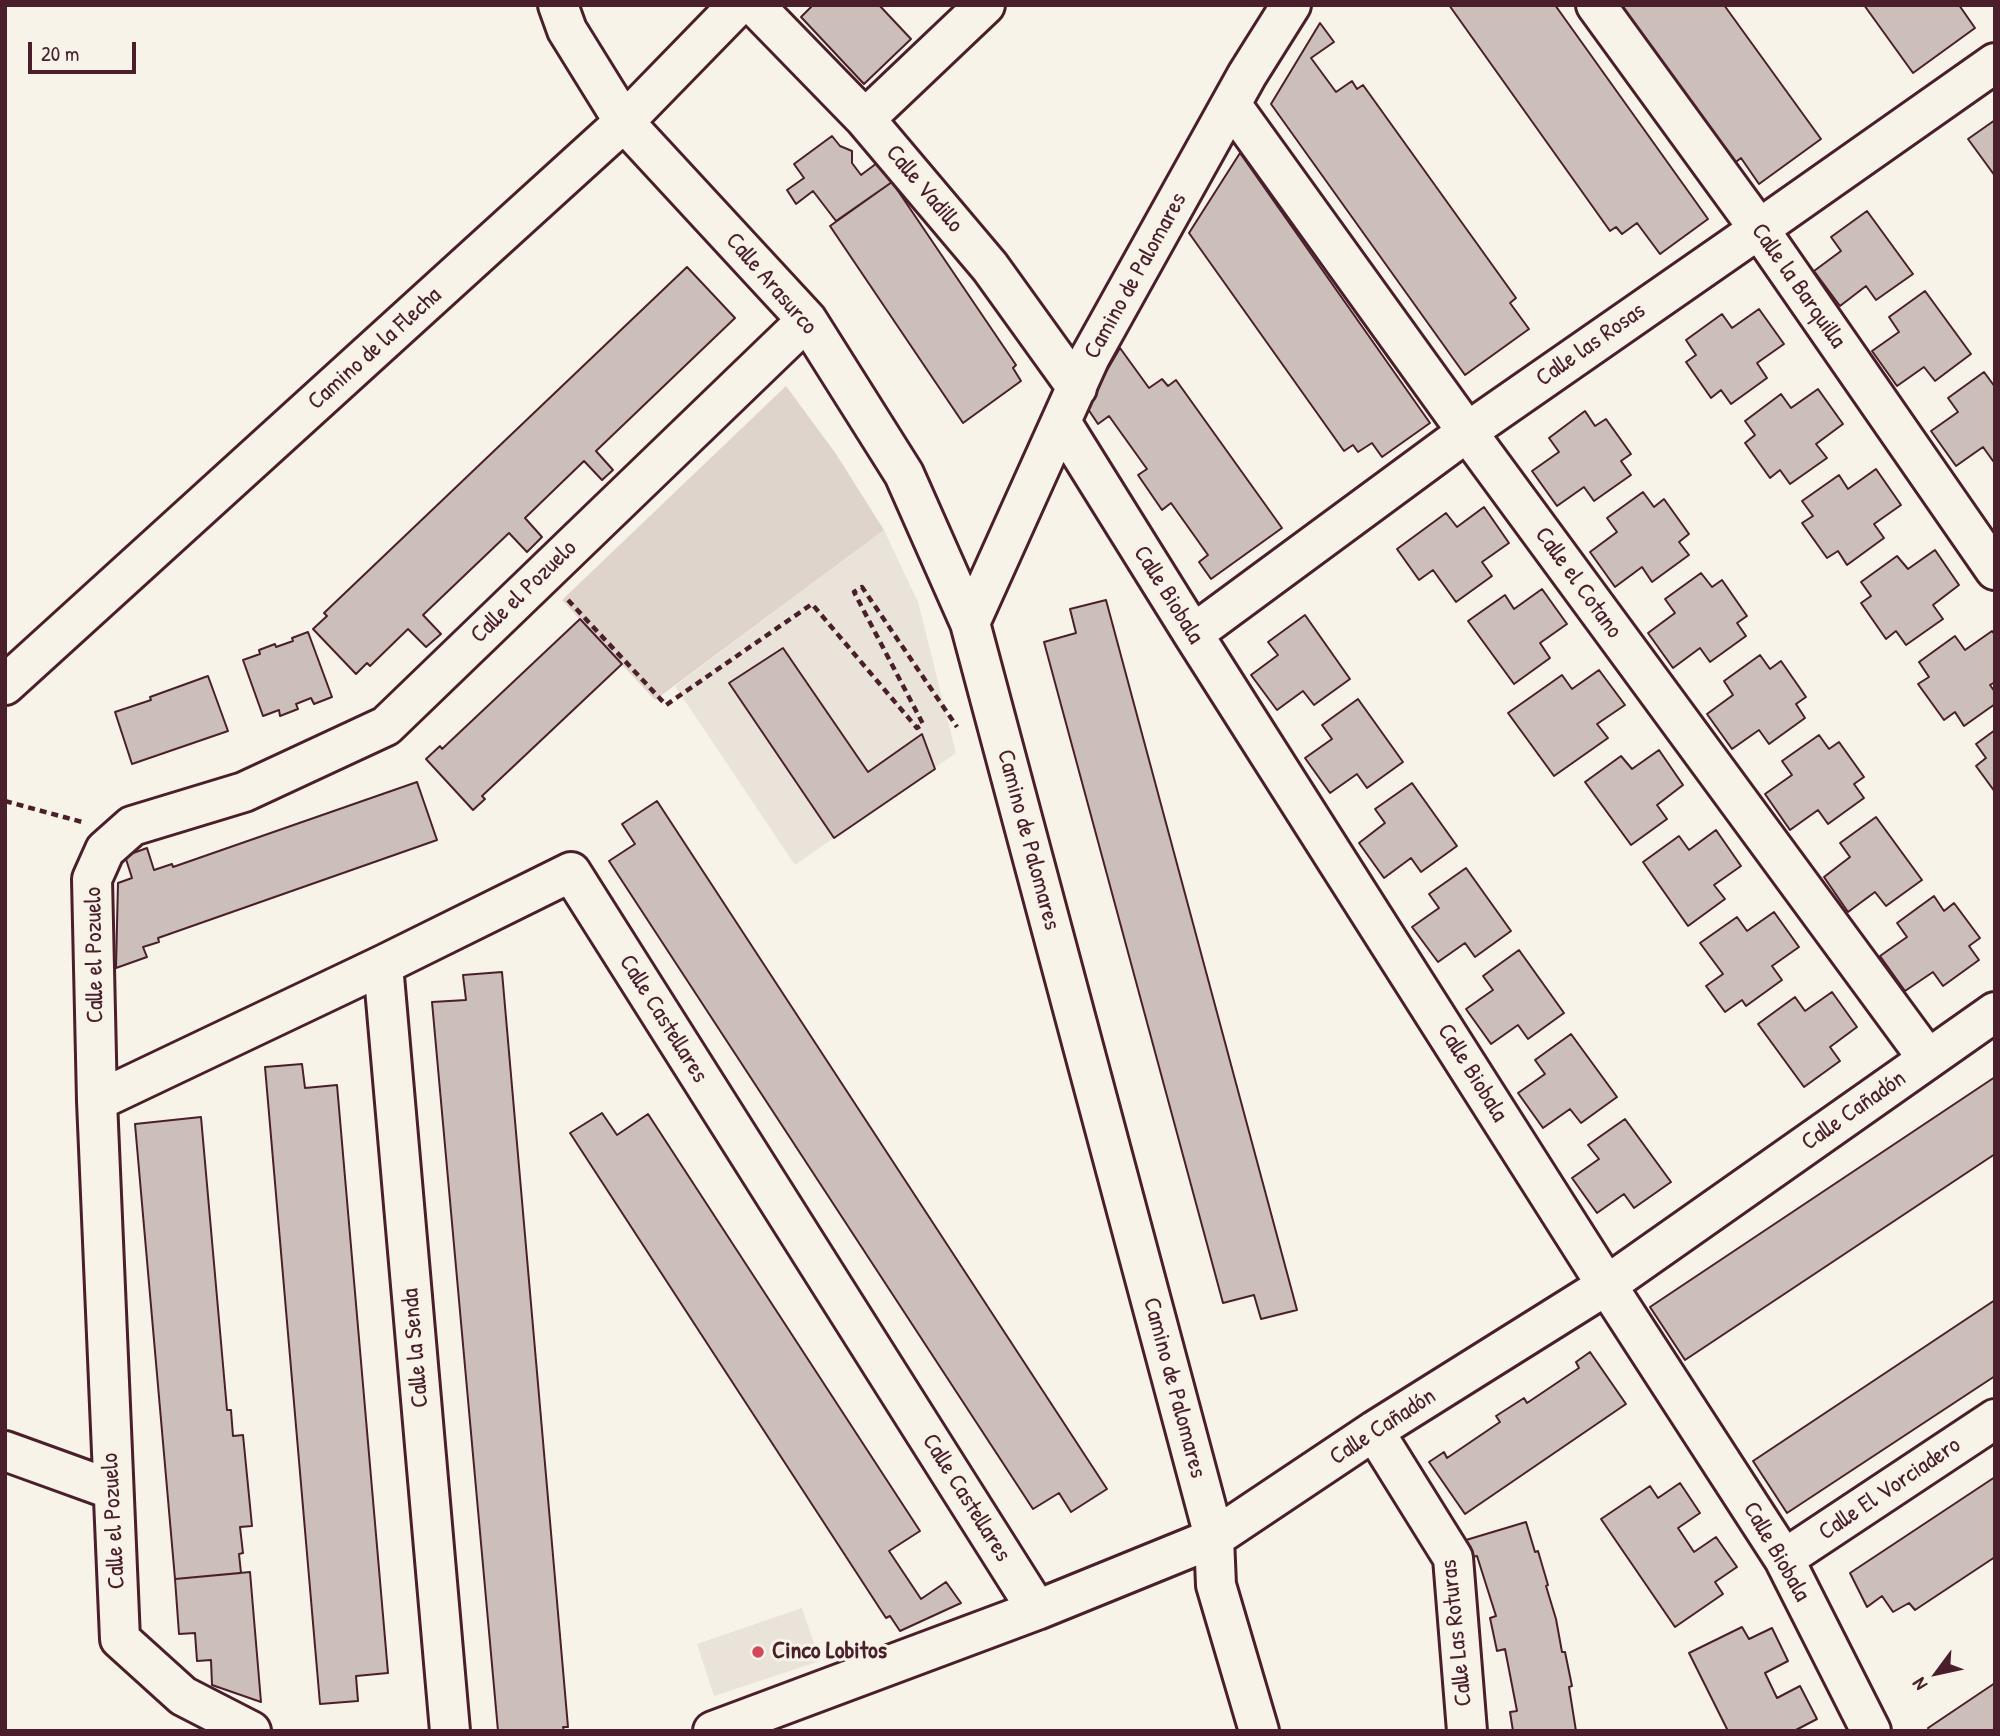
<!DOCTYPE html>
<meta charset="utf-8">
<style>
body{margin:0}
#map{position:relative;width:2000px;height:1736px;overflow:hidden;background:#f7f3e8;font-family:"Patrick Hand",sans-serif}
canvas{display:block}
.frame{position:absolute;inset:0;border:7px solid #4a1f2b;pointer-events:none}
.north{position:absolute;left:1902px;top:1638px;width:70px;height:70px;-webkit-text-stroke:5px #f7f3e8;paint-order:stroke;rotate:237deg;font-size:19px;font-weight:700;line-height:28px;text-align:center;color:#4a1f2b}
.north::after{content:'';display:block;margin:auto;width:24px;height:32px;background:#4a1f2b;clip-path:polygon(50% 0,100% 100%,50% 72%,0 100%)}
.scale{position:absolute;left:28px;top:42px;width:108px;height:32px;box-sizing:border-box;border:4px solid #4a1f2b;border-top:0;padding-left:9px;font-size:21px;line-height:24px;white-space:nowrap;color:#4a1f2b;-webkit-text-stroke:5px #f7f3e8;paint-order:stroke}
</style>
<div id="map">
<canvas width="2000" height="1736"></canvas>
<div class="frame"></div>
<div class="north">N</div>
<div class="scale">20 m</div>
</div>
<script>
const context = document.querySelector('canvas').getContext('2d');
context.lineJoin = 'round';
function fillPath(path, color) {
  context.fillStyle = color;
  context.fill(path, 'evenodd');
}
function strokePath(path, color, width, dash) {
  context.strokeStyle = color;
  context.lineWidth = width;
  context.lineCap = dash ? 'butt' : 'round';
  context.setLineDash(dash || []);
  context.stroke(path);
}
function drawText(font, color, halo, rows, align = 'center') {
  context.font = font + ' "Patrick Hand",sans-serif';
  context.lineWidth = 6;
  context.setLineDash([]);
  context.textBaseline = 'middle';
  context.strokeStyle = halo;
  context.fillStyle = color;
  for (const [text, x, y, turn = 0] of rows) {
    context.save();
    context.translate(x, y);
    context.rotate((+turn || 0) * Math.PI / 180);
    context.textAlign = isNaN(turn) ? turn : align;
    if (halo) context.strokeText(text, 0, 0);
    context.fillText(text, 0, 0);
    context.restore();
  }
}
fillPath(new Path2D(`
 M884,530L918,602L956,753L795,865L675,686Z
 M802,1608L820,1661L714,1696L697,1644Z`), '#eae3da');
fillPath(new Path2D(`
 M786,386L836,454L884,530L655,700L562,600Z`), '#ded4cc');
const building = new Path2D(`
 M813,5H879L911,39L864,84L801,17Z
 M1449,5H1555L1708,219L1660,254L1637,223L1622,234L1616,227L1610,231Z
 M1617,5H1724L1821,139L1759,184L1741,158L1732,165Z
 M1864,5H1959L1975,28L1913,73Z
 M1320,23L1334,42L1311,58L1336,92L1352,81L1357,89L1363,85L1516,298L1510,303L1529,329L1465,375L1271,104Z
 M1995,120V176L1968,139Z
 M832,136L840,146L852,151V163L861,175L877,163L892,182L836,221L813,191L796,204L787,190L804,178L794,164Z
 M1240,153L1430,423L1382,457L1372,443L1358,452L1353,445L1344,451L1189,233Z
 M892,182L1016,365L1013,368L1021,381L963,423L830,226Z
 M1867,211L1913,274L1876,300L1866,286L1840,306L1814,271L1841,251L1831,237Z
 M687,267L735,318L596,451L613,470L602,480L584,461L525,518L542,537L527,552L509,533L423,615L441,634L426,647L408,629L370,666L367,663L356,674L313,629L327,616L324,613Z
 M1925,291L1971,354L1935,381L1924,367L1897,386L1872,351L1899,332L1889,317Z
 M1759,309L1784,344L1757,363L1767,378L1731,404L1721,390L1711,398L1686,362L1696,355L1686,340L1722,314L1732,328Z
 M1120,348L1149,388L1162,379L1168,386L1176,380L1282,528L1211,579L1199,562L1208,555L1171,503L1162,510L1138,475L1147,469L1109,416L1098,424L1086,406Z
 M1984,372L1995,387V459L1993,461L1983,447L1956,466L1931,431L1958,412L1948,398Z
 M1818,389L1843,424L1816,444L1827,458L1790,484L1780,470L1770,478L1745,443L1755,435L1745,421L1781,394L1791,408Z
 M1585,411L1595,426L1606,419L1631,454L1621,461L1631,475L1594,501L1584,487L1557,506L1532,471L1559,452L1549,438Z
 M1876,469L1901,505L1874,524L1884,538L1847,565L1838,551L1827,558L1802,523L1813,516L1802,501L1839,475L1848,489Z
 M1643,492L1654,507L1664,499L1689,534L1679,542L1689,555L1652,582L1642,567L1615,587L1590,552L1617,532L1607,518Z
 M1484,507L1509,543L1482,562L1492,576L1456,602L1433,570L1419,580L1397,549L1446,513L1457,527Z
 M1935,550L1959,585L1933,605L1943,619L1906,645L1896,631L1886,639L1861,603L1871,596L1861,582L1897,556L1908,569Z
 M1701,573L1712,587L1722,580L1747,616L1737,623L1746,636L1710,662L1700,648L1673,668L1648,633L1675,613L1665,599Z
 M1542,589L1567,624L1540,643L1550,658L1514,684L1468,621L1505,595L1514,609Z
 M1106,600L1297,1310L1261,1319L1254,1295L1223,1303L1044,642L1076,633L1070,609Z
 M1305,615L1350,679L1314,705L1303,691L1277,710L1251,675L1278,655L1268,642Z
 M580,619L622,664L482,796L485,799L473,810L426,759L440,746L442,749Z
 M1992,631L1995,635V682L1990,685L1995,692V704L1964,726L1955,712L1944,720L1918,684L1929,677L1919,662L1955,636L1965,650Z
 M308,632L332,697L314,704L311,698L296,704L298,709L280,716L279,710L263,716L243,660L260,654L259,650L275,644L276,647L293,641L292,638Z
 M783,648L868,772L922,734L935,769L834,838L729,683Z
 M1760,655L1770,669L1781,661L1806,697L1796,704L1805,718L1769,744L1759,730L1732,749L1707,714L1733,695L1724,681Z
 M1599,670L1625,705L1597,724L1608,738L1554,776L1508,713L1562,675L1572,689Z
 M208,676L228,731L132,764L115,712L151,700L150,697Z
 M1358,699L1403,762L1367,788L1357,774L1330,793L1305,758L1332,739L1322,725Z
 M1995,730V792L1976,766L1986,758L1976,744Z
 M1819,735L1829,749L1839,742L1864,777L1854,784L1864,798L1828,824L1818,810L1790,830L1765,794L1792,775L1782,761Z
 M1659,750L1683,785L1657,805L1667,819L1631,845L1585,782L1621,756L1632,769Z
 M417,782L437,840L158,938L159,942L143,947L147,957L116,968L118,883L132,878L125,856L147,848L154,870L172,864L173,867Z
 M1412,783L1457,846L1421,872L1411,858L1384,878L1359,843L1385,823L1375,809Z
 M657,801L1107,1489L1071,1512L1059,1493L1033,1509L609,861L635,844L622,824Z
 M1876,817L1922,880L1886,906L1875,892L1848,912L1824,877L1850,857L1840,843Z
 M1716,830L1741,866L1714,885L1725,899L1688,926L1643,862L1679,836L1689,850Z
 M1466,868L1511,931L1475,957L1465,943L1438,962L1412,927L1439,908L1429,894Z
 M1934,896L1944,911L1954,903L1980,938L1969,946L1979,960L1943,986L1933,972L1905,991L1880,956L1907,937L1897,923Z
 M1774,912L1799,947L1772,966L1782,980L1746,1006L1742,1000L1725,1012L1706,986L1723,974L1700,943L1737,917L1747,931Z
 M1519,950L1564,1013L1528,1039L1518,1025L1491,1044L1466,1009L1493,990L1483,976Z
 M502,972L568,1727H563L564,1731H498L432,1002L466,1000L463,975Z
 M1832,992L1857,1027L1830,1047L1840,1061L1804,1087L1758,1024L1795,997L1805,1011Z
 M1571,1034L1617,1097L1581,1123L1570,1109L1543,1128L1518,1093L1545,1074L1535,1060Z
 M302,1064L305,1088L337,1085L388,1673L356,1676L358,1701L320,1704L265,1067Z
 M1995,1077V1154L1685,1360L1650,1307Z
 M602,1113L617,1135L648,1114L920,1531L889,1551L921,1599L946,1582L961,1603L900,1631L890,1616L886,1618L570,1133Z
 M201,1117L227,1410H231L233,1436L243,1435L252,1526L240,1527L243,1553L239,1554L241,1573L175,1579L135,1124Z
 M1625,1119L1671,1182L1634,1208L1624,1194L1597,1213L1572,1178L1599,1159L1588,1145Z
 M1995,1300V1376L1787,1513L1753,1461Z
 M1590,1352L1626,1404L1465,1514L1429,1462L1444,1452L1447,1458L1500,1422L1496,1416L1524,1398L1527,1403L1579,1368L1576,1362Z
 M1995,1477V1557L1915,1610L1909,1603L1893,1612L1882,1596L1867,1607L1850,1573Z
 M1680,1483L1700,1513L1678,1528L1694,1552L1716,1537L1737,1567L1715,1582L1723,1594L1675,1627L1601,1519L1650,1486L1658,1498Z
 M1526,1522L1535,1552L1538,1551L1548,1585L1546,1586L1556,1619L1562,1652H1565L1572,1686L1569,1687L1576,1731H1513L1510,1712L1517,1711L1505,1649L1497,1651L1490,1618L1496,1616L1477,1556L1471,1557L1466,1540Z
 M250,1572L261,1702L212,1685L211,1660L197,1661L195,1633L179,1634L175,1579Z
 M1742,1627L1749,1639L1772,1628L1788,1661L1765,1673L1777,1698L1800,1686L1817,1719L1794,1731H1728L1689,1653Z
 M1995,1683V1731H1929L1928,1728Z`);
fillPath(building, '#ccbfb9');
strokePath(building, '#4a1f2b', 2);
const minor = new Path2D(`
 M558,5L567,30L624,122L807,320L904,474L970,623L1212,1529L1214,1538L1216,1585L1259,1731
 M754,5L865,119L990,267L1077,388
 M1596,5L1759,229L1995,570
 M1231,104L1468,433L1928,1059
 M865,119L985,5
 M1061,422L1193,634L1595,1267L1784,1559L1871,1731
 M970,623L1090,357L1247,75L1291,5
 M1193,634L1467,432L1759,229L1995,63
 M5,685L624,122L738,5
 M383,965L450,1731
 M97,1101L383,965L571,872L1037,1610
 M1374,1431L1453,1558L1467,1731
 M5,1451L113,1490
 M1784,1559L1995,1419
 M251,1731L183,1696L120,1639L97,1101L92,879L105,850L132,826L244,792L386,726L807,320
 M713,1731L1037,1610L1214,1538L1374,1431L1607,1285L1995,1012`);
strokePath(minor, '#4a1f2b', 44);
strokePath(new Path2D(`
 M568,600L666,705L812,604L917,728L923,724L854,592L862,587L957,727
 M5,801L82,822`), '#4a1f2b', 4.5, [7, 5]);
strokePath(minor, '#f7f3e8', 38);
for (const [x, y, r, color] of [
 [758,1652,7,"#d1495b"]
]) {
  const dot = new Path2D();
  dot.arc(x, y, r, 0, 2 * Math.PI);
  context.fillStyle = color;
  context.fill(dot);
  strokePath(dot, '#f7f3e8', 2.5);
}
drawText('24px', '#4a1f2b', '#f7f3e8', [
 ["Calle Vadillo",924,189,50],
 ["Camino de Palomares",1136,276,-61],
 ["Calle Arasurco",771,284,49],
 ["Calle la Barquilla",1798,286,55],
 ["Calle las Rosas",1591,345,-35],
 ["Camino de la Flecha",375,349,-42],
 ["Calle el Cotano",1578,583,54],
 ["Calle el Pozuelo",524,592,-44],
 ["Calle Biobala",1168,595,58],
 ["Camino de Palomares",1028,840,75],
 ["Calle el Pozuelo",95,955,-91],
 ["Calle Castellares",663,1019,58],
 ["Calle Biobala",1472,1073,58],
 ["Calle Cañadón",1854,1111,-35],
 ["Calle la Senda",416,1348,-95],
 ["Camino de Palomares",1174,1388,75],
 ["Calle Cañadón",1383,1427,-33],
 ["Calle El Vorciadero",1890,1489,-34],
 ["Calle Castellares",966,1498,58],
 ["Calle el Pozuelo",114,1521,-93],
 ["Calle Biobala",1776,1552,60],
 ["Calle Las Roturas",1457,1633,-96]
]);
drawText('bold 24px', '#4a1f2b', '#f7f3e8', [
 ["Cinco Lobitos",772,1652]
], 'left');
</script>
